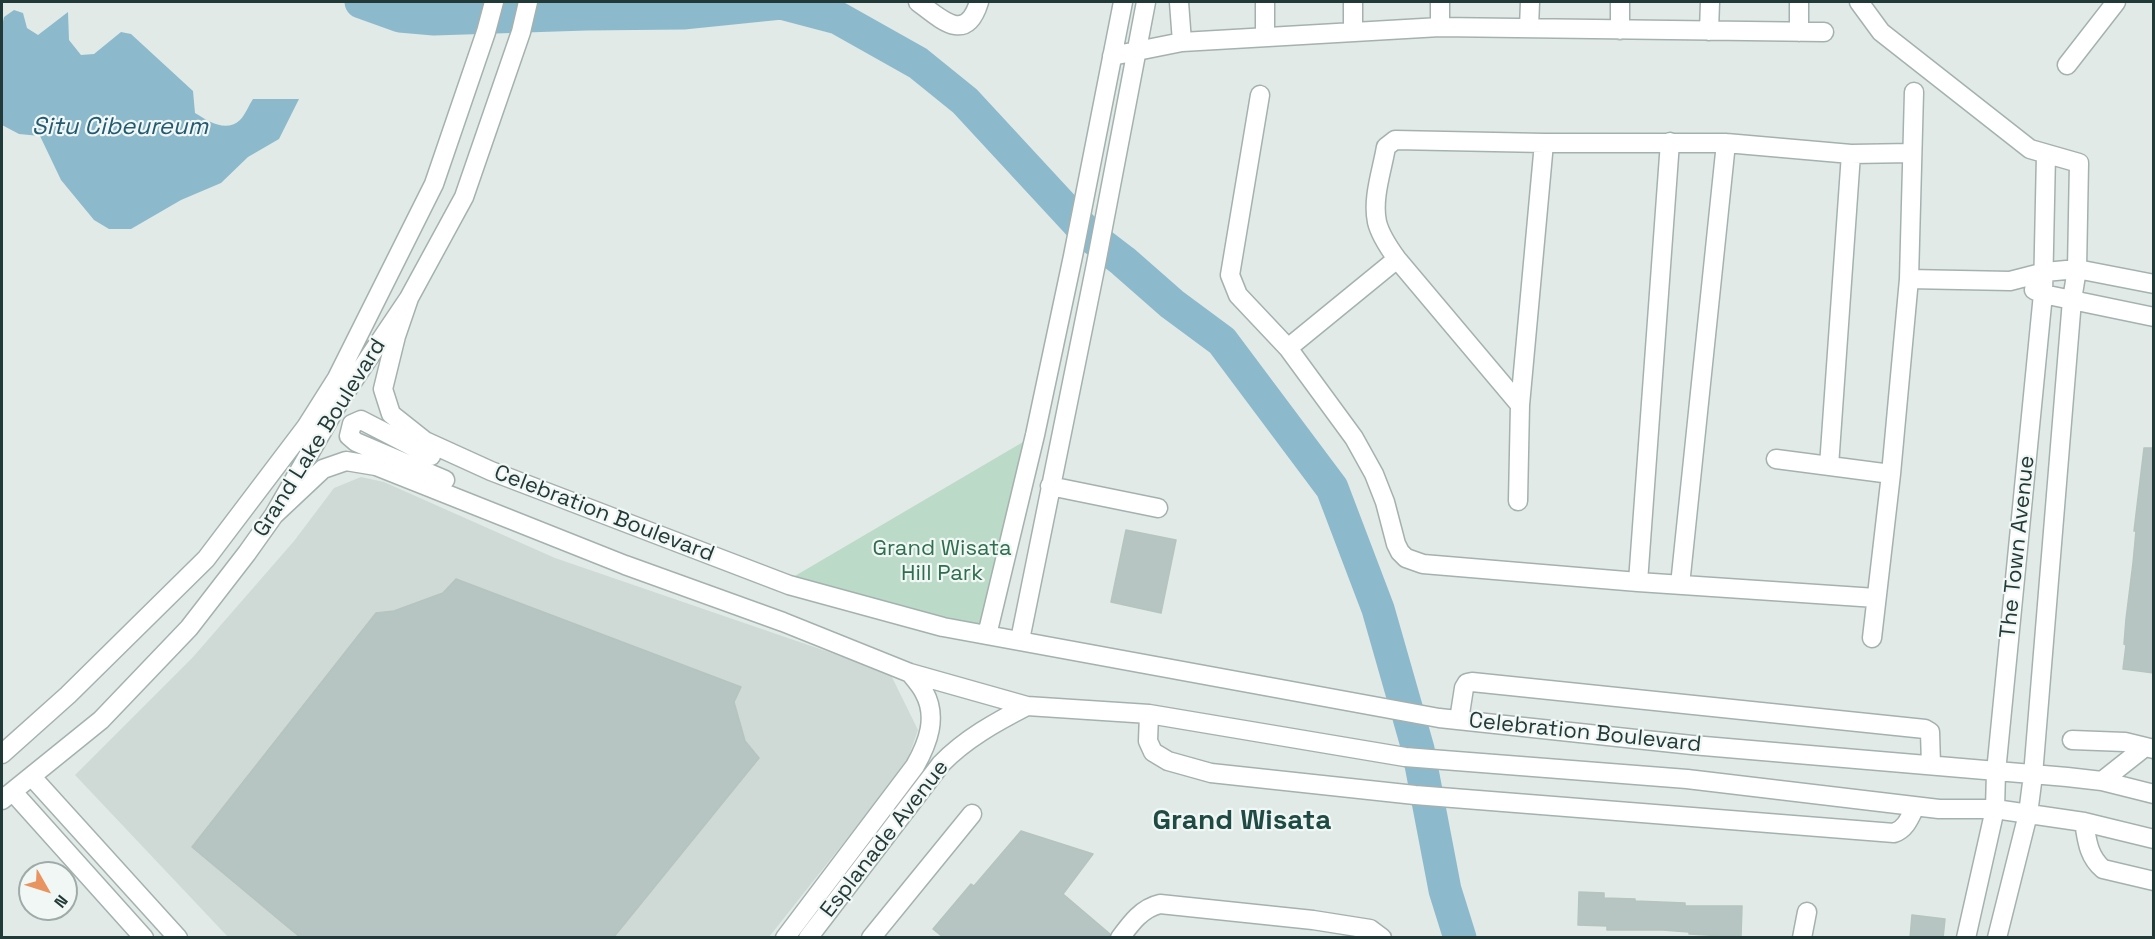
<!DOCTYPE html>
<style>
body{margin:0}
#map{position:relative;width:2155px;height:939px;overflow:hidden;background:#e1eae7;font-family:"Space Grotesk",sans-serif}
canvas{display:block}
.frame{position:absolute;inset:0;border:3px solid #223a37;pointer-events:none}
.north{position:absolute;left:18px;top:861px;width:60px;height:60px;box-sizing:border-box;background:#f1f7f5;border:2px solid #9eaba9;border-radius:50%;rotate:129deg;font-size:16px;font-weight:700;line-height:24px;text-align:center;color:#223a37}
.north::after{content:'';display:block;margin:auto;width:21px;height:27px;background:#e99361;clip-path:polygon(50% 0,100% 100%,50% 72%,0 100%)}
</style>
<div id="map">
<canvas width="2155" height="939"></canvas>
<div class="frame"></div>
<div class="north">N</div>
</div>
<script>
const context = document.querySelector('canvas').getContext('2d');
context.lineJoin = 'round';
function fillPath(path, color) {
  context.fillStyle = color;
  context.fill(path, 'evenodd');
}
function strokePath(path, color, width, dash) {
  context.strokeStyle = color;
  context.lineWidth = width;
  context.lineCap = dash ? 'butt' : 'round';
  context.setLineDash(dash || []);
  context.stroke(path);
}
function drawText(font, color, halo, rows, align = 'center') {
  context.font = font + ' "Space Grotesk",sans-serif';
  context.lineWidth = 4.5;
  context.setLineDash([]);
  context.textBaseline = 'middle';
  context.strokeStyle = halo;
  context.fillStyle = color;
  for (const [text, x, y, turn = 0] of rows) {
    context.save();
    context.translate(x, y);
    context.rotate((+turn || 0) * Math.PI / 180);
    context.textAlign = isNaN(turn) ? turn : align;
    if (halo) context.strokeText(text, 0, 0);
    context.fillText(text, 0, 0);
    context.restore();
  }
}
fillPath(new Path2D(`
 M361,477L384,482L555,558L890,673L918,730L906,764L769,937H228L75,775L193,657L294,541L334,488Z`), '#cfdad7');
fillPath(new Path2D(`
 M1035,435L987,635L783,583Z`), '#bbdac7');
fillPath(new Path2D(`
 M14,10L23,13L27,28L38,35L68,12L69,40L81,55L94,54L121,32L131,34L193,91L195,113C208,121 226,133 240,120C245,115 249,105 253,99H299L279,139L248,157L221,183L181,200L131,229H109L94,220L61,180L40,136L19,134L2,125V26L4,17Z`), '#8cbacc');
strokePath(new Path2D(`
 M361,2L400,16L434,19L586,14L683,13L781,3L838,18L918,63L965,101L1089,235L1123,261L1172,304L1222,341L1332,488L1378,609L1418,749L1445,890L1460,938`), '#8cbacc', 33);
const building = new Path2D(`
 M2144,448H2154V673L2123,669L2126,645L2124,644L2126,619L2133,563L2136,531H2134Z
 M1126,530L1176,540L1161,613L1111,602Z
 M456,579L741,687L734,702L745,741L759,758L613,938H301L192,847L376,613L394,611L443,593Z
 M1021,831L1093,854L1063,894L1110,934L1109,938H944L933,929L971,884L974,886Z
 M1579,892L1604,893V898L1635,899V901L1685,903V906H1742L1741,937L1689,934V932L1663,930H1607V926L1578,925Z
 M1912,915L1945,919L1943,938H1910Z`);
fillPath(building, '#b6c5c1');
strokePath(building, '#b4c4bf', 1.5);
const minor = new Path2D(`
 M918,2C942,20 966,44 979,2
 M1179,2L1182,42
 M1265,2V36
 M1859,2L1881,32L2030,149L2079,163L2077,269L2072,300L2033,775L2028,814L1997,938
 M1440,27V2
 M1529,28L1530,2
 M1620,30V2
 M1353,31V2
 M1709,31L1710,2
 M1799,32V2
 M1112,56L1182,42L1440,27L1824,32
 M2067,65L2116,2
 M1260,95L1230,275L1238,295L1288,348L1354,438L1374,474L1385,502L1396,544L1400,552L1406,558L1423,564L1638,582L1876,598
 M1909,279L2010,281L2045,272L2077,269L2154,284
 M2034,290L2043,294L2154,317
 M409,298L396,336L383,389L391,414L425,441L491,471L789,585L943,627L1439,718L1692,745L2067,777L2102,781L2154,794
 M1288,348L1397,259
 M1520,405L1397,259C1389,248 1380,235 1377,222C1372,198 1382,171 1386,147L1395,140L1544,143H1726L1851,154L1912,153
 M431,456L361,420L352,424L349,436L356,442L445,480
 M1776,459L1891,474
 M1829,466L1851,154
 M1050,486L1158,508
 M1518,501L1520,405L1544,143
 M274,515L323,469L346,461L376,466L625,565L783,622L910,673L1027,706L1149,714L1405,757L1687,779L1939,809H1995L2084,822L2154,839
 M1638,582L1670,142
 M1680,585L1726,143
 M987,635L1035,435L1073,256L1123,2
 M1872,638L1891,474L1909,279L1914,92
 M1020,640L1096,264L1146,2
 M1149,714L1148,741L1153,752L1168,761L1211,773L1415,795L1894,833C1906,829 1910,817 1915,807
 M1459,720L1464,688L1467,683L1472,682L1925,729L1930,732L1931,765
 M2072,740L2125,742L2154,749
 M2,754L68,695L206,559L306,427L337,378L434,184L486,32L494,2
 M32,777L178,938
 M2102,781L2145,747
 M13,792L144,938
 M2,800L101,720L189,628L247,553L274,515L339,402L409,298L464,197L521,32L528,2
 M2084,822C2087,840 2088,856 2103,869L2154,881
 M785,938L915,766C928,743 938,717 924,692C921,686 915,679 910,673
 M808,938L941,764C965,739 996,722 1027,706
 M871,938L972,814
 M1120,938C1131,923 1142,908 1160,904L1313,920L1370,929L1382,938
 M1802,938L1807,912
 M1966,938L1995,809L1996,772L2043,294L2046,154`);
strokePath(minor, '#a4b2af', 21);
strokePath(minor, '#fff', 18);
drawText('22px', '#223a37', '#f1f7f5', [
 ["Grand Lake Boulevard",320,438,-58],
 ["Celebration Boulevard",604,514,21],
 ["The Town Avenue",2018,547,-84],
 ["Celebration Boulevard",1585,733,6],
 ["Esplanade Avenue",885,839,-52]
]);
drawText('22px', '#2f6e4f', '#f1f7f5', [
 ["Grand Wisata",942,549],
 ["Hill Park",942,574]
]);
drawText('italic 24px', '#215a72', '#f1f7f5', [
 ["Situ Cibeureum",120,127]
]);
drawText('bold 28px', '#204b45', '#f1f7f5', [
 ["Grand Wisata",1242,821]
]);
</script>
